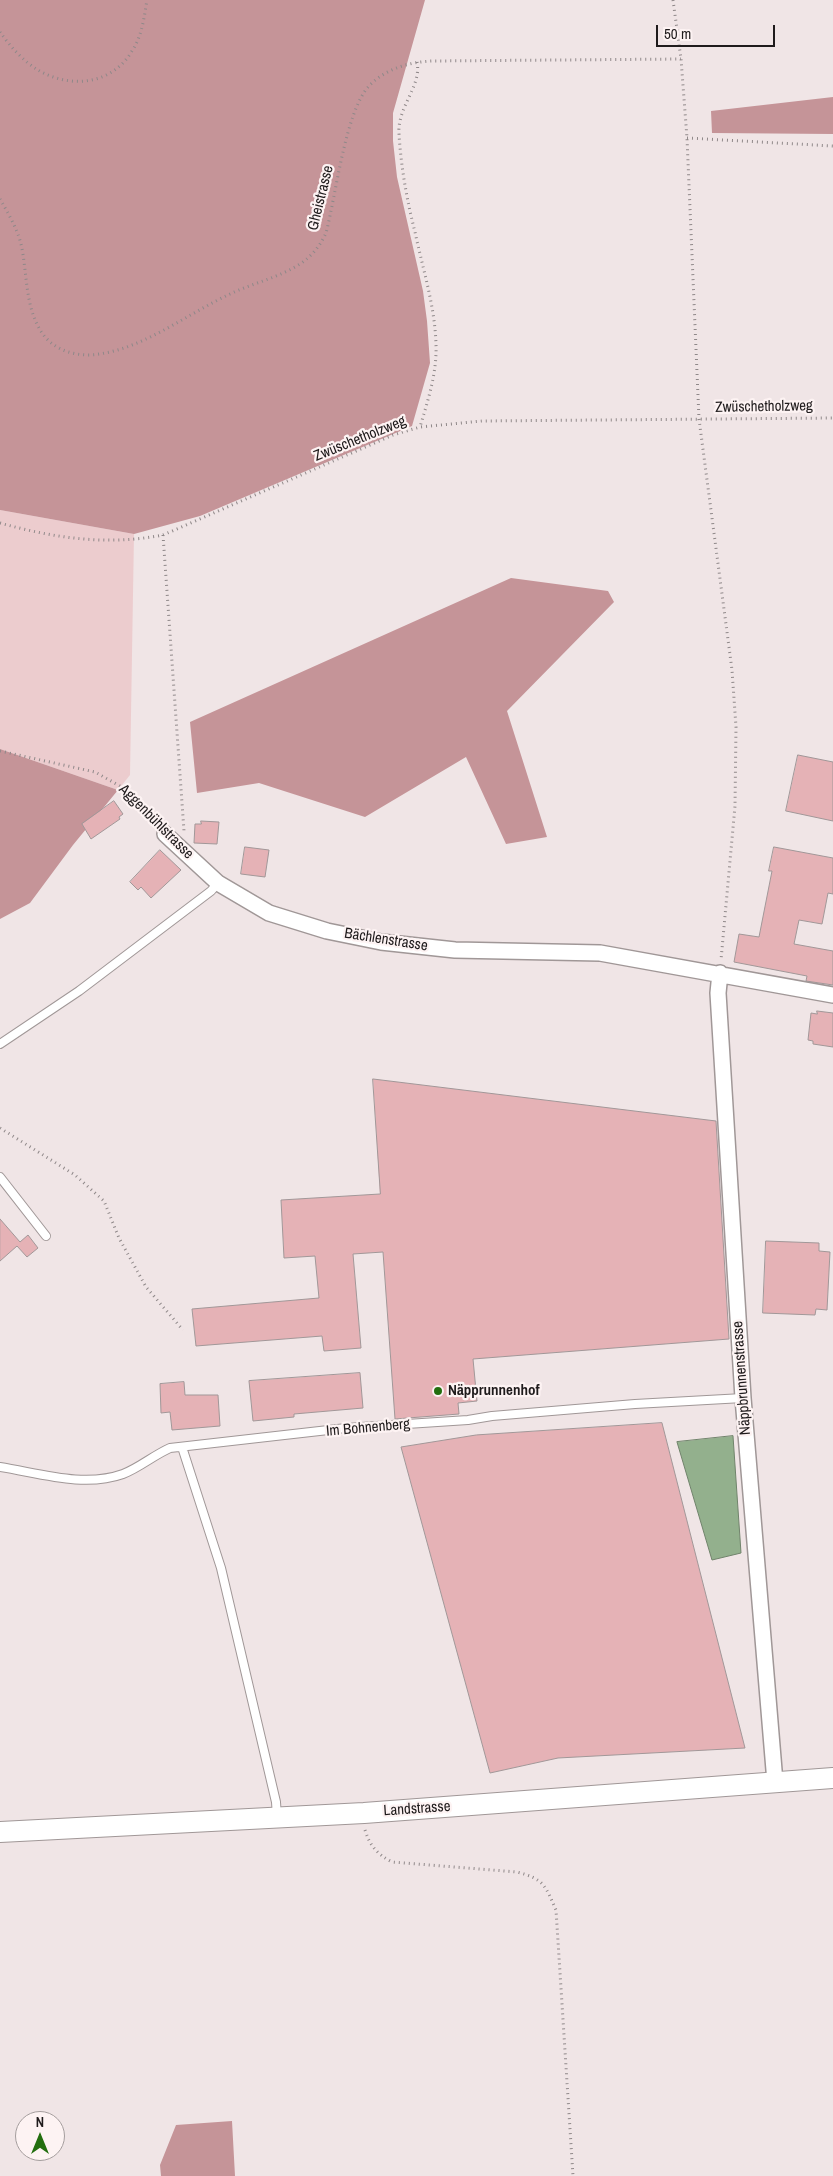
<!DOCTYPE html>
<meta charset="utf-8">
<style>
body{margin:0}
#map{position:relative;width:833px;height:2176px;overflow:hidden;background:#f0e5e6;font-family:"Archivo Narrow",sans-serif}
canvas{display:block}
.north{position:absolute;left:15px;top:2111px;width:50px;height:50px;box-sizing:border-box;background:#fdf3f3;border:1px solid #a49d9d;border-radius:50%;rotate:0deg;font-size:14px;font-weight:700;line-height:20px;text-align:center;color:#1f1b1c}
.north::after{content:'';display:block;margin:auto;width:18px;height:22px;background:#236e0f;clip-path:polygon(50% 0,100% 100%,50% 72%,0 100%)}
.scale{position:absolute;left:656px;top:25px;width:119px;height:22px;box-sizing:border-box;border:2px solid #1f1b1c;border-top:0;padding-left:6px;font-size:15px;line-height:18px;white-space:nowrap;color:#1f1b1c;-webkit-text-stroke:4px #fdf3f3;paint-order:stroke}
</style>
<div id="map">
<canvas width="833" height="2176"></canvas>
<div class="north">N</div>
<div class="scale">50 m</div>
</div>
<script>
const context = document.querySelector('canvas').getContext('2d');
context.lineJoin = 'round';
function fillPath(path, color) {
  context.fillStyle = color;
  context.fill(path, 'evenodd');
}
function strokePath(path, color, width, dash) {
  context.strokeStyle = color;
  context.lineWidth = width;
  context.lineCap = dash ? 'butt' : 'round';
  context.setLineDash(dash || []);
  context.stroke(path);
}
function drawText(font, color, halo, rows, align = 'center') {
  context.font = font + ' "Archivo Narrow",sans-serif';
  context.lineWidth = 4.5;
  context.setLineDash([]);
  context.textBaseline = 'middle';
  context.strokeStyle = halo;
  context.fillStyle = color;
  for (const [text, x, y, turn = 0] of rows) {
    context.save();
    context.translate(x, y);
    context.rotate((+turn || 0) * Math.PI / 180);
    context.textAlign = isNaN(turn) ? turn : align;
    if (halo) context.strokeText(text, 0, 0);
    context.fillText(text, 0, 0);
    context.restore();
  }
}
fillPath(new Path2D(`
 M0,510L134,534L130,775L118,790L0,749Z`), '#ecccce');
fillPath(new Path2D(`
 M0,0H425L393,113V141L397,177L423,291L427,321L430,363L412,426L200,516L134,534L0,510Z
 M833,97V134L712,133L711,111Z
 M511,578L608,591L614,602L507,711L547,837L506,844L466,757L365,817L259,783L197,793L190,722Z
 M0,749L118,790L73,845L30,903L0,919Z
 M232,2121L235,2176H161L160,2165L176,2125Z`), '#c59498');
const water = new Path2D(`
 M733,1436L741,1553L712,1560L677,1442Z`);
fillPath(water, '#93b08d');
strokePath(water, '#70836b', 1);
const building = new Path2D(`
 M798,755L833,762V821L786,811Z
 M114,801L123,814L119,817L120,819L91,839L82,824Z
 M201,821L219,822L217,844L194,843L195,824H201Z
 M245,847L269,850L265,877L241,874Z
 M774,847L833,858V894L828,893L822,924L799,920L794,944L833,951V985L806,981L807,976L734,962L739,934L759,937L772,871H769Z
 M160,850L181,870L151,898L141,887L138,890L130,882Z
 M817,1011L833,1013V1047L813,1044V1041L808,1040L811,1013L817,1014Z
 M373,1079L716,1121L729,1339L473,1359L477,1401L458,1403L459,1414L395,1419L383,1252L353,1254L361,1348L324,1351L322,1336L196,1346L192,1309L319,1298L315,1256L284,1258L281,1200L380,1194Z
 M0,1219L20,1242L28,1235L38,1248L27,1257L17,1246L0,1261Z
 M766,1241L819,1243V1251L830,1252L827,1310L816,1309L815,1315L763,1313Z
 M360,1373L363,1408L294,1414V1417L253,1421L249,1381Z
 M184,1382L185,1395H218L220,1426L172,1430L170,1412L161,1413L160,1384Z
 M662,1423L745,1748L558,1758L490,1773L401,1447L476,1435Z`);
fillPath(building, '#e5b2b6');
strokePath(building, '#a19798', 1);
const service = new Path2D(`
 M0,1044L79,991L211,891L218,883
 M0,1177L46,1236
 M182,1447L221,1568L276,1802L277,1817
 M0,1467C39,1473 84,1488 123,1474C139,1468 154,1455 170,1448L346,1428L468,1420L492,1416L635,1404L743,1398`);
const minor = new Path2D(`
 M165,834L218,883L269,913L327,931L381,942L455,950L600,953L833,995
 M720,973L718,993L743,1398L775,1782`);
const secondary = new Path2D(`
 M0,1832L364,1813L833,1778`);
strokePath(service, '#a09797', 10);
strokePath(minor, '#a09797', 18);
strokePath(secondary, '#a09797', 22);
strokePath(new Path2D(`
 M673,0L681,59L687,138L699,419L732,670L736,727L735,806L721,960
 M0,32C9,45 24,62 38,70C70,89 112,85 132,51C142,36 144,18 147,0
 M417,62C422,86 397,107 399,134C401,167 407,201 415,232C423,270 435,306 436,345C437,373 428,400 420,427
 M687,138L833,146
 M0,199C8,213 17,228 21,244C28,274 24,317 49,341C62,353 82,357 99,354C144,348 189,313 230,294C253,283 278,278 300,264C312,256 320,246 326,233C336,196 345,112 369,86C385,69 409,62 432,61L681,59
 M0,523C54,538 107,546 163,535L393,435L420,427L482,421L833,418
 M163,535L184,831
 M0,751L95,772L127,790L156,824
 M0,1128L75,1175L104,1201L119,1238L146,1287L183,1330
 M365,1830C370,1846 377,1854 392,1862L517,1872C544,1879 545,1885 556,1910L573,2176`), '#8f8889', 3, [1, 4]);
strokePath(service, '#fff', 8);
strokePath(minor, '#fff', 15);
strokePath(secondary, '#fff', 20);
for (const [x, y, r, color] of [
 [438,1391,5,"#236e0f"]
]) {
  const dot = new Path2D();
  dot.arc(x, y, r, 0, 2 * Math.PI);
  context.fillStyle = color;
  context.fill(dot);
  strokePath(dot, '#fdf3f3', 2);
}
drawText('15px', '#1f1b1c', '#fdf3f3', [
 ["Gheistrasse",321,198,-76],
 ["Zwüschetholzweg",764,407,-1],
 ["Zwüschetholzweg",360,439,-22],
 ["Aggenbühlstrasse",156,822,45],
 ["Bächlenstrasse",386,940,9],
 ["Näppbrunnenstrasse",742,1378,-94],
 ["Im Bohnenberg",368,1428,-5],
 ["Landstrasse",417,1809,-4]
]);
drawText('bold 15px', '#1f1b1c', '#fdf3f3', [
 ["Näpprunnenhof",448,1391]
], 'left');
</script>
